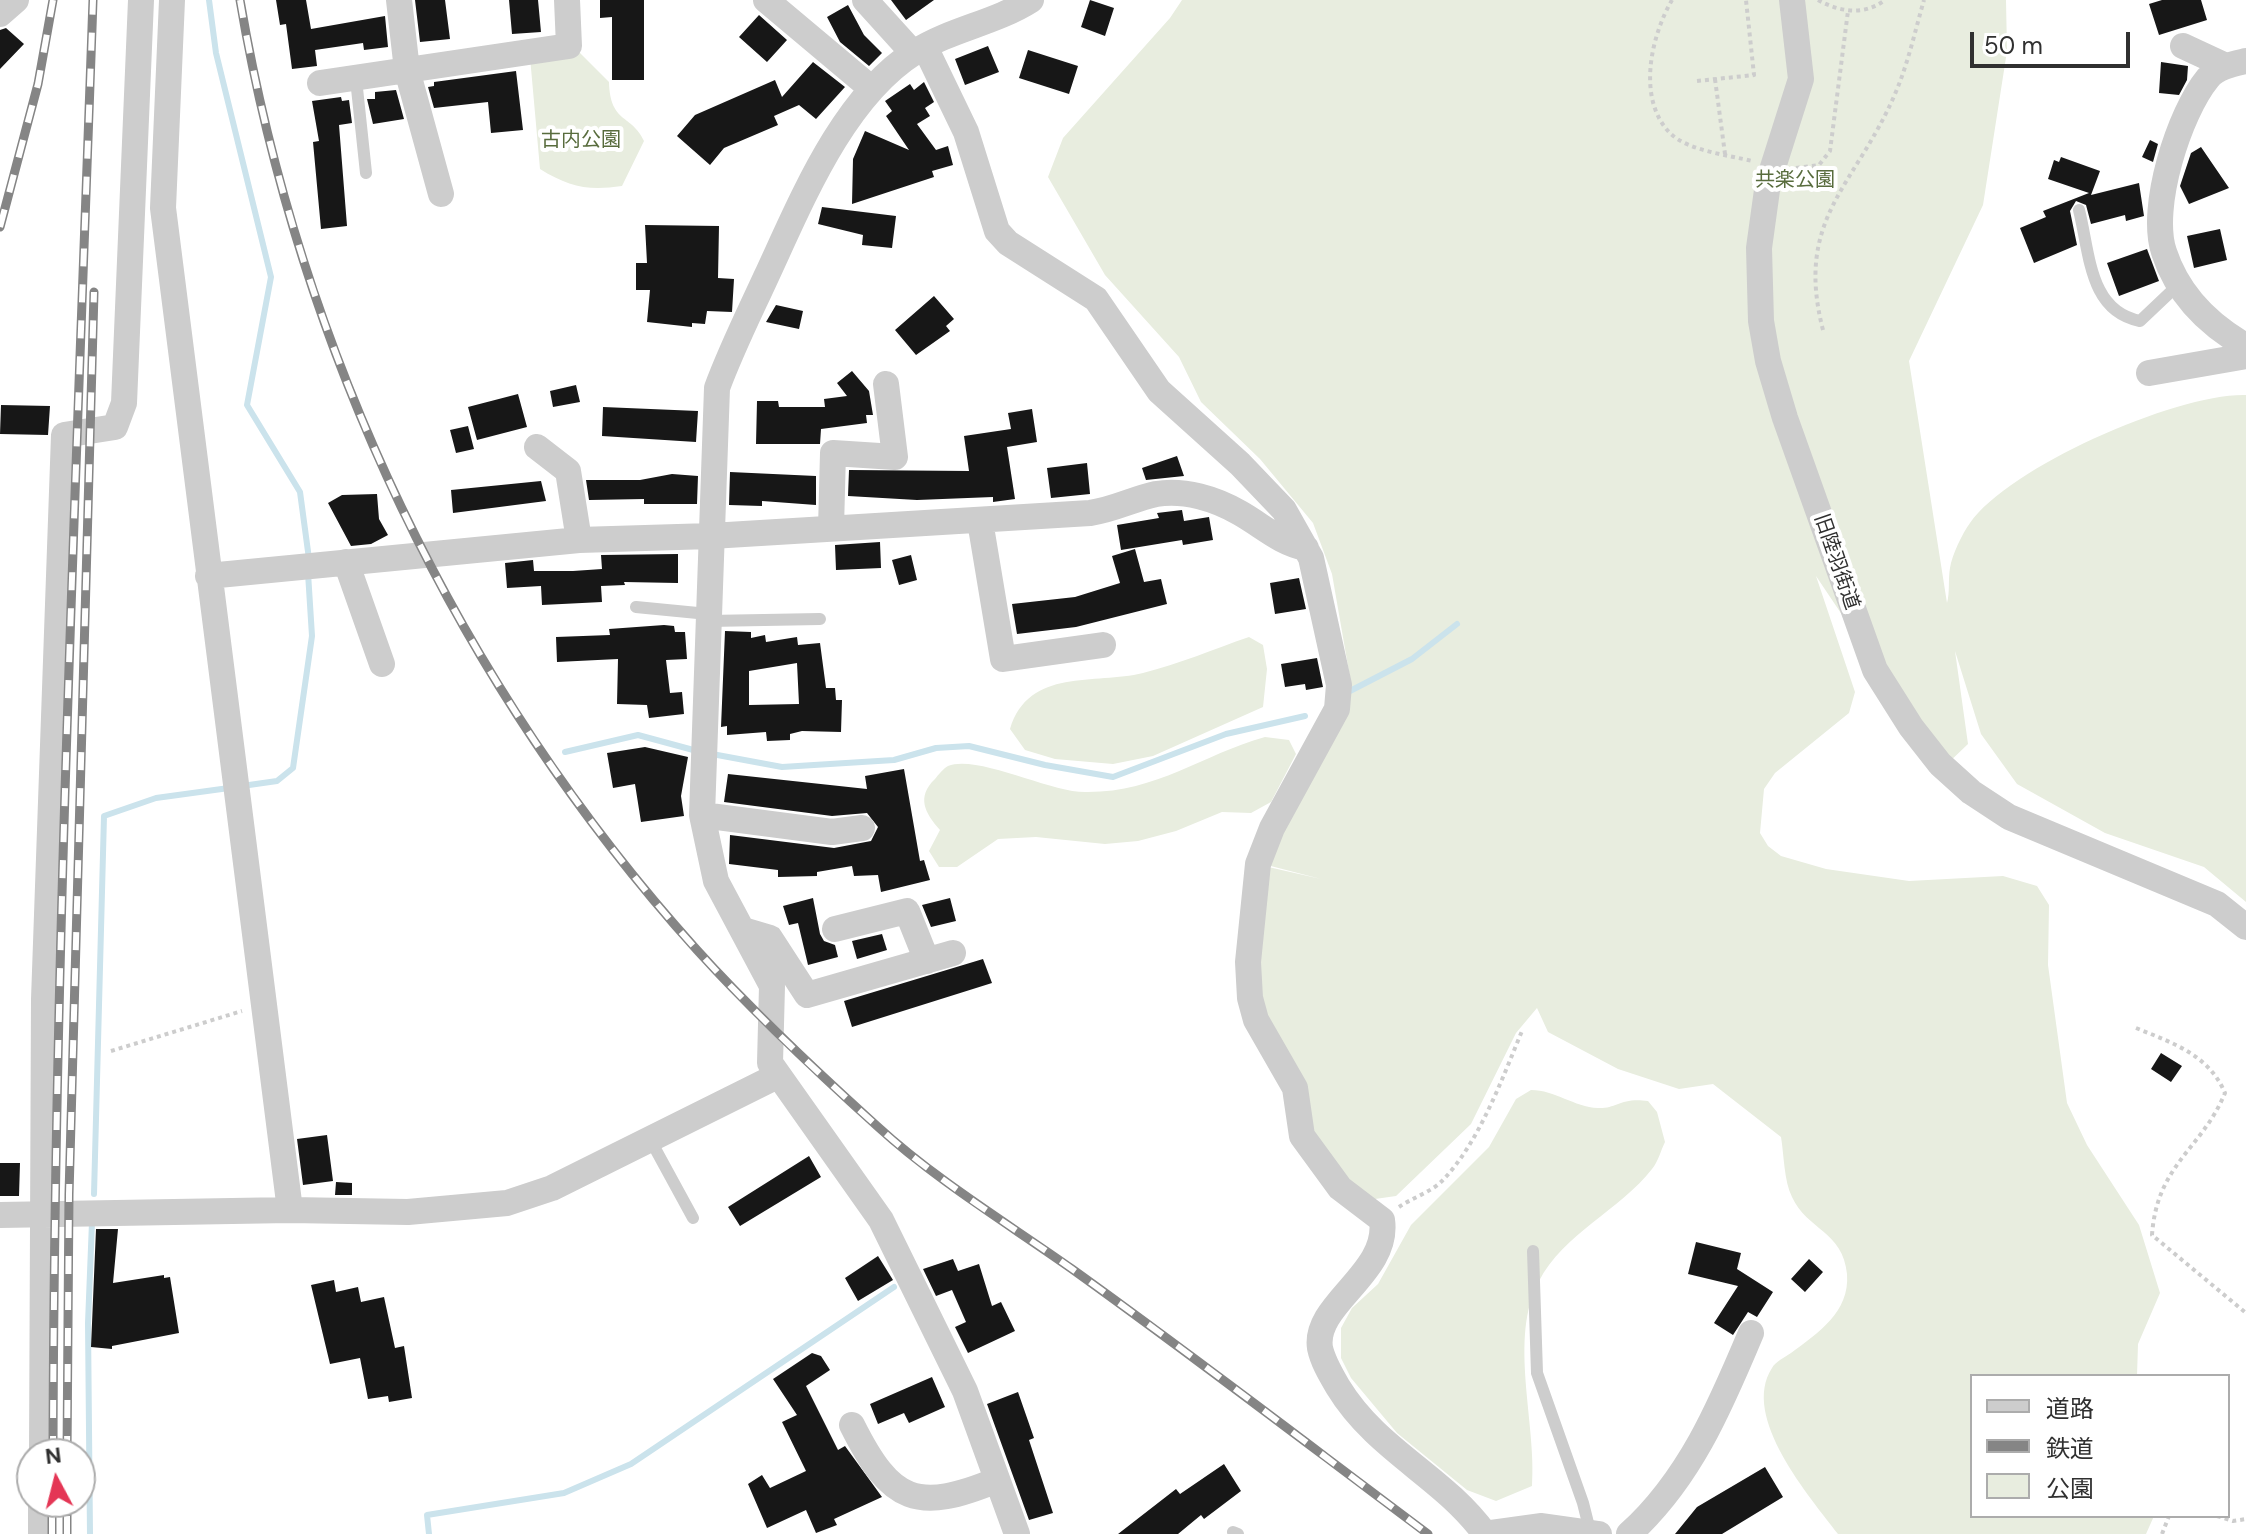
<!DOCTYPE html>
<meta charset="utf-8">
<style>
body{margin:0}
#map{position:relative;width:2246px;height:1534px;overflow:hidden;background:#fff;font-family:"DM Sans","Noto Sans JP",sans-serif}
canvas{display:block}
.legend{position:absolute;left:1970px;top:1374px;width:260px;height:144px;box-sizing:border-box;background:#fff;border:2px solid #acacac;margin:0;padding:10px 14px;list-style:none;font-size:24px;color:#303030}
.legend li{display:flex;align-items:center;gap:16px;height:40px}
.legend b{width:40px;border:2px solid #acacac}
.north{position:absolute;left:16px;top:1438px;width:80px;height:80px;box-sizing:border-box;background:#fff;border:2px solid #acacac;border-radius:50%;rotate:353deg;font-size:22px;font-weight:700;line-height:32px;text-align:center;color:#303030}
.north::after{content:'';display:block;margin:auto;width:28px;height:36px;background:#e43655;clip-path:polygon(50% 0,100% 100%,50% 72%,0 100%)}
.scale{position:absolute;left:1970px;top:32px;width:160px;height:36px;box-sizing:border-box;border:4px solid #303030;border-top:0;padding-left:10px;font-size:24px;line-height:28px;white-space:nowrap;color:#303030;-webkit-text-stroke:6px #fff;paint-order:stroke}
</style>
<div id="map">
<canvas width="2246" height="1534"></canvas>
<ul class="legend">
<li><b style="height:10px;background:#cdcdcd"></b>道路</li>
<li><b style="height:10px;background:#858585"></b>鉄道</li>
<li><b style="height:22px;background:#e8eddf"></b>公園</li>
</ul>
<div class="north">N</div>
<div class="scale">50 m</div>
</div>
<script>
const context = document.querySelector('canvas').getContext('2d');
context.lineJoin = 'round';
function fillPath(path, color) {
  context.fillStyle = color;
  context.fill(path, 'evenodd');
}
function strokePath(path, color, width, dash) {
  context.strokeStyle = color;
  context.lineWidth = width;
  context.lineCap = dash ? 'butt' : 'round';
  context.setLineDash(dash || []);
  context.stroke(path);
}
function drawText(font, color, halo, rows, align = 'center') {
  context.font = font + ' "DM Sans","Noto Sans JP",sans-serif';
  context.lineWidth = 8;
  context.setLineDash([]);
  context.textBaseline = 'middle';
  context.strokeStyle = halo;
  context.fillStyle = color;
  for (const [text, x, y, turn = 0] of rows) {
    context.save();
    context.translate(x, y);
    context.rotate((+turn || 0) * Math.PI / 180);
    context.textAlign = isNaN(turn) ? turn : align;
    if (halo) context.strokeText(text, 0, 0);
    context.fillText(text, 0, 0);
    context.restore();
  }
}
fillPath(new Path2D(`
 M1182,0H2006L2007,51L1983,205L1909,361L1947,603C1950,593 1948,579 1950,568C1952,555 1962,534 1970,523C2009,467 2177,393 2246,395V902L2204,867L2105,833L2017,784L1981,734L1955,651L1968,744L1944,767L1816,576L1855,692L1849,713L1775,773L1764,789L1760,833L1768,846L1781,856L1826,869L1909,881L2003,876L2037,886L2049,905L2048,965L2067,1103L2087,1145L2139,1225L2160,1293L2138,1344L2137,1376H1972V1516H2154L2146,1534H1838C1810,1497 1740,1417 1772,1368C1775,1362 1785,1357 1791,1353C1818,1333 1850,1312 1847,1274C1843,1231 1807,1230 1792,1197C1784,1181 1784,1155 1781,1137L1713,1084L1679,1089L1618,1069L1548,1032L1537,1008L1516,1033L1471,1124L1396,1196L1375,1199L1342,1175L1307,1125L1256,986L1264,866L1321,879L1263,864L1345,721L1352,689L1332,574L1313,523L1260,459L1201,402L1179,357L1105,275L1048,177L1063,138L1170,18Z
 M573,51L580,53L609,82C610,124 632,114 644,141L622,186C588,191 569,187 540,169L530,57Z
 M1249,637L1263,645L1267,669L1263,707L1153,756L1113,764L1055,759L1025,750L1010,729C1029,667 1095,685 1143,673C1179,664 1214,649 1249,637Z
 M1265,737L1289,740L1296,754L1271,802L1251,813L1222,812L1176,831L1138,841L1105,844L1036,837L998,839L957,867H939L929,851L940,830C925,813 916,797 935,779C938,775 944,768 948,766C976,754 1050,792 1085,792C1156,793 1201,755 1265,737Z
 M1531,1090C1555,1090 1574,1107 1598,1108C1616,1109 1621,1097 1648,1101L1657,1112L1665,1142C1661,1150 1658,1162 1652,1169C1620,1210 1563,1234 1539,1281C1508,1338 1537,1424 1532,1486L1496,1501L1467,1490L1397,1433L1351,1378L1341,1358V1328L1352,1308L1378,1284L1411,1225L1489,1147L1516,1099Z`), '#e8eddf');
strokePath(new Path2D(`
 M209,0L216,53L271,277L247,405L300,492L309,559
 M1350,691L1412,659L1457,624
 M565,752L638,735L697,751
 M712,754L782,767L894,760L936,748L969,746L1045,765L1113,777L1226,734L1305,716
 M242,786L277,781L293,768L312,636L308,573
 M94,1194L104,816L156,798L229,788
 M90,1534L88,1323L92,1222
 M429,1534L427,1515L564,1493L631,1464L894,1287`), '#cbe3ec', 6);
fillPath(new Path2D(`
 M276,0H306L311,29L385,16L388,47L364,50L363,43L315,50L317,66L292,69L286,24L280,25Z
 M415,0H445L450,39L420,42Z
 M509,0H538L541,32L512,34Z
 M600,0H644V80H612V17L600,18Z
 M891,0H934L906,20Z
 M1090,0L1114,8L1105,36L1081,27Z
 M2162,0H2201L2207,20L2159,35L2149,4Z
 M848,5L864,35L882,53L869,66L840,42L827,17Z
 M759,15L787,40L767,62L739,37Z
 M6,28L24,44L0,69V30Z
 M988,46L999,72L965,85L955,59Z
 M1028,50L1078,66L1069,94L1019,78Z
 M813,62L845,87L816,119L799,105L774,116L778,125L724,148L710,165L677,136L695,115L775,80L782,97Z
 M2161,62L2188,66L2187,80L2179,95L2159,93Z
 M516,71L523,130L491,133L488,102L434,108L428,87L434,86V82Z
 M924,82L934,102L925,108L930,116L917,124L936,150L948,146L953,165L932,171L934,177L852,204L853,159L865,131L909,150L886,116L892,111L885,101L910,84L914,90Z
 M396,90L404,119L373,124L367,99H375V92Z
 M341,97L342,101L349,100L352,123L339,125L347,226L321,229L313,142L319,141L312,101Z
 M2150,140L2158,144L2153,162L2142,157Z
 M2201,147L2229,188L2189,204L2180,186L2191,153Z
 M2061,157L2100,171L2091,195L2139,183L2144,216L2126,221L2125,215L2091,224L2086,205L2076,201L2070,211L2077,245L2034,263L2020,228L2046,217L2043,211L2089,193L2048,179L2054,160L2059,162Z
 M822,207L896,216L892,248L862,245L863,235L818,224Z
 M645,225L719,226L718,278L734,279L732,312L707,311L705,324L692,323V327L647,322L650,290H636V263H647Z
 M2220,229L2227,260L2194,268L2187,236Z
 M2147,249L2159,281L2119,296L2107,263Z
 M934,296L954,319L946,326L950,331L916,355L895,330Z
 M776,305L803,311L799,329L766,322Z
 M852,371L869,391L873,415H866L867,423L821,429L820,444H756L757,401H778L779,407H825L824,399L847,396L837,383Z
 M576,385L580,402L553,407L550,391Z
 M518,394L527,427L477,440L468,407Z
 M1,405L50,406L48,435L0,434Z
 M603,407L698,411L696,442L602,436Z
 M1032,409L1037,442L1007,447L1015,499L993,502V497L917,500L848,496L849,470L969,471L964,436L1011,429L1008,413Z
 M468,426L474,449L456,453L450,430Z
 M1177,456L1184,476L1146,480L1142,468Z
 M1087,463L1090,494L1051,498L1047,468Z
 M730,472L816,476V505L762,501V506L729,505Z
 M672,474L698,476L697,504H644V499L589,500L586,480H640Z
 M541,481L546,501L453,513L451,490Z
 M377,494L379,519L388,535L371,544L351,546L328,503L342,495Z
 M1182,510L1184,521L1209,517L1213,540L1183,545L1182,540L1121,550L1117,525L1159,518L1157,513Z
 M880,542L881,568L836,570L835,545Z
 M1135,549L1144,582L1161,579L1167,604L1076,627L1017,634L1012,604L1075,597L1120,583L1112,556Z
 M678,554V583L624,582L625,585L601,586L602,602L542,605L541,586L507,588L505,563L533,560L534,571H573L602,569L601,555Z
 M911,555L917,580L899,585L892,560Z
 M1299,578L1306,609L1275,614L1270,583Z
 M664,625L674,626L675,632H685L687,659L666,660L670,693L682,692L684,714L649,718L647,705L617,704L618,659L557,662L556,637L610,635L609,629Z
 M725,631L751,632V638L765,635L766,642L797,637L798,645L820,643L826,688H835L836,700H842L841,732L802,731L790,734V740L767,741L766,732L727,735V726L721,727ZM797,663L799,704L749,705V671Z
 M1317,658L1323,687L1306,690L1305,684L1285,687L1281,664Z
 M645,747L688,757L681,796L684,816L641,822L635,784L613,788L607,753Z
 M904,769L920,861L924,860L930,880L881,892L878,875L854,876L852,866L817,872V876L778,877V870L729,864L730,835L834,848L871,841L878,827L867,813L832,816L724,802L728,774L867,789L865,776Z
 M813,898L820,934L824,941L835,945L838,957L808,965L798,923L789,925L783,906Z
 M950,898L956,921L931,927L922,905Z
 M882,934L887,950L857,959L852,941Z
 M983,959L992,983L852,1027L844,1001Z
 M2161,1053L2182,1066L2171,1082L2151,1069Z
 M327,1135L333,1181L303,1185L297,1139Z
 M809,1156L821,1177L740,1226L728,1207Z
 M0,1163H20L19,1196H0Z
 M336,1182L352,1183V1195H335Z
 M96,1229H118L113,1283L164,1275V1278L170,1277L179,1333L112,1346V1349L91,1347Z
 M1696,1242L1741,1253L1737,1269L1773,1292L1757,1317L1748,1312L1733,1335L1714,1323L1738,1286L1688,1274Z
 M878,1256L893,1280L858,1301L845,1278Z
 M953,1259L958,1271L979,1264L992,1306L1001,1302L1015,1331L968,1353L955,1327L966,1322L952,1290L936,1296L923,1269Z
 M1809,1259L1823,1272L1805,1292L1791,1279Z
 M334,1280L336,1292L358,1287L361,1302L384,1297L395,1348L404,1346L412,1398L389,1402L388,1396L368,1399L360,1358L330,1364L311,1285Z
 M812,1353L821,1356L830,1370L806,1386L838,1450L845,1446L882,1497L834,1519L837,1525L816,1533L806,1510L767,1528L748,1484L762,1475L770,1488L806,1471L782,1422L797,1415L773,1379Z
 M932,1377L945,1407L909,1423L904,1413L878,1424L870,1404Z
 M1018,1392L1034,1438L1029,1440L1053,1513L1029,1520L987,1404Z
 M1224,1464L1241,1491L1204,1519L1201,1515L1178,1534H1118L1176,1489L1180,1494Z
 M1765,1467L1783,1497L1722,1534H1675L1697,1507Z`), '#171717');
strokePath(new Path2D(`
 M1672,0C1651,36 1636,100 1671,134C1689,151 1728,155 1752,161
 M1818,0C1840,12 1864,16 1885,0
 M1715,79L1725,154
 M1697,81L1754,75L1746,0
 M1796,168L1819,165L1830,151L1848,11
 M1823,330C1794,218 1855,187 1895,94C1908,64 1915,31 1924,0
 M2136,1028C2173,1043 2209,1055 2225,1093C2202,1149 2157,1164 2152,1235L2246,1313
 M111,1051L242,1011
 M1399,1207C1412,1198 1431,1192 1442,1181C1479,1143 1502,1079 1522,1031
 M2217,1516L2233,1521L2246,1519
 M2162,1534L2169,1516`), '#cdcdcd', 4, [4, 4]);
strokePath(new Path2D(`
 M356,79L366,173
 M2079,210C2090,254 2089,311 2140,321L2178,285
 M636,607L708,614
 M708,621L820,619
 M651,1141L693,1218
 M1533,1251L1537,1373L1583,1503L1590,1531
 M1233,1532L1238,1534`), '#cdcdcd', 12);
strokePath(new Path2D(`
 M172,0L163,208L290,1210
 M399,0L407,70L441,194
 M766,0L872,89
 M865,0L913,53
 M1792,0L1801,79L1768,183L1759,248L1761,321L1768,361L1785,418L1875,670L1911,727L1940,764L1971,792L2009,817L2217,904L2246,927
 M0,14L16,0
 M2183,46L2226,66
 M925,47L966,132L997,231L1008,243L1096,299L1159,391L1240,464L1284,510L1311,558L1339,685L1337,709L1272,828L1258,864L1248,962L1250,998L1256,1020L1295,1088L1302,1136L1340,1188L1382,1220C1390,1273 1313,1304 1320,1348C1323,1362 1331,1375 1338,1387C1377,1451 1443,1476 1485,1534
 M2246,61C2233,64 2217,67 2208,78C2179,113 2149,208 2164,252C2178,295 2207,324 2246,346
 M320,83L569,46L567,0
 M2149,373L2246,356
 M537,447L568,471L579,540
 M980,521L1003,659L1103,645
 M831,528L833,453L895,457L886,384
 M346,562L382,664
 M208,576L579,540L711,536L1090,513C1113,510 1133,499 1156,494C1184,489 1216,499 1240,513C1263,526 1280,543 1306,548
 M702,815L832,832L862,828
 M835,929L907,911L927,961
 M743,930L770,938L807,995L953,953
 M0,1215L290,1210L408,1212L507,1203L552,1188L777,1076
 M852,1425C891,1503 917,1513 997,1480
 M42,1454L44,999L64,435L115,427L124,403L141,0
 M41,1534V1502
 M1017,1534L965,1391L881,1220L770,1063L772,986L716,881L702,815L717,388C731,350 749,314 766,277C801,202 842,98 915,52C951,29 995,23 1031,0
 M1484,1534L1542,1526L1599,1534
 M1629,1534C1689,1480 1720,1407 1751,1333`), '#cdcdcd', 26);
const rail = new Path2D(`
 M240,0C300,351 458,685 697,950C753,1012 815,1070 877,1126C936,1180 1007,1223 1072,1269C1192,1355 1309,1445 1428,1534
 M0,227L38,84L53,0
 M53,1454C54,969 76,485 93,0
 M67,1454L69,1194L94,292
 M52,1534V1502
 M67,1534V1502`);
strokePath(rail, '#858585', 9);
strokePath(rail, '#fff', 6, [18]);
drawText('20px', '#586c3d', '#fff', [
 ["古内公園",581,141],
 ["共楽公園",1795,181]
]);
drawText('20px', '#303030', '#fff', [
 ["旧陸羽街道",1836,562,71]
]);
</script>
